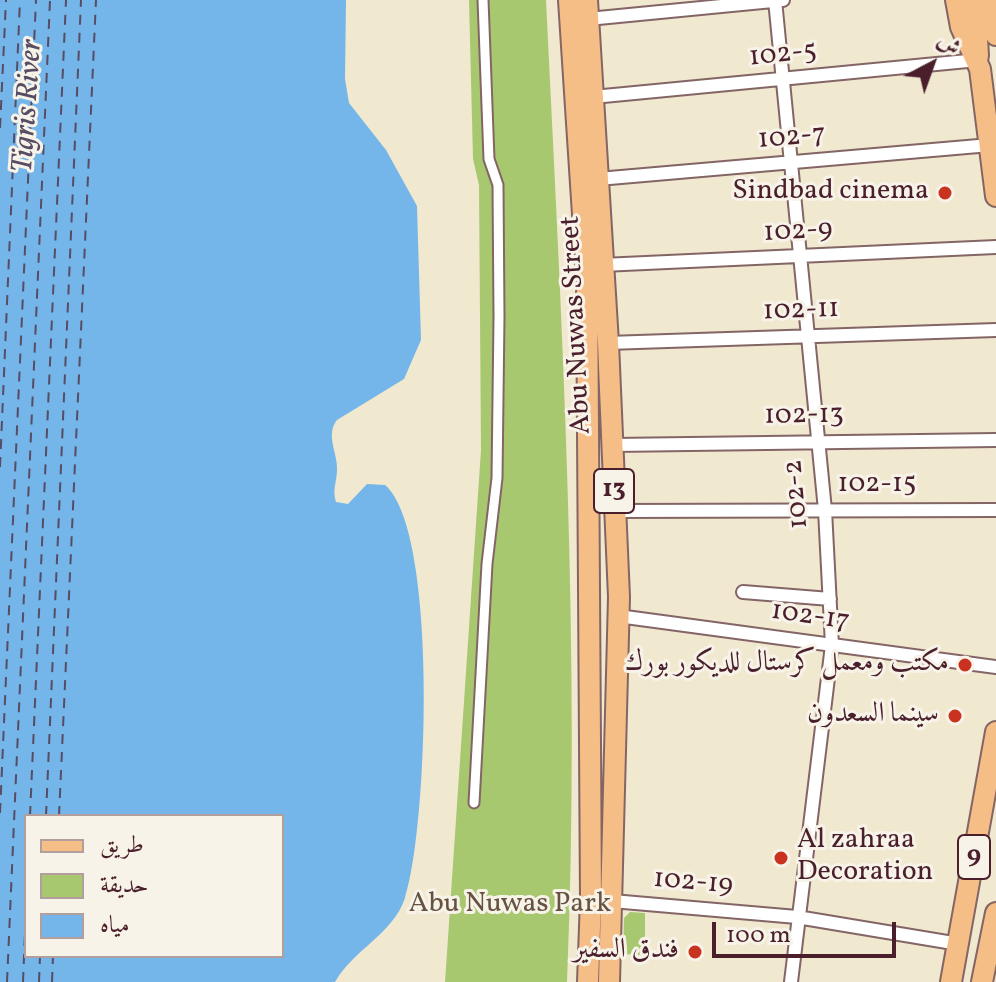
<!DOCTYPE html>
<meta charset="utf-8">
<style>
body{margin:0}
#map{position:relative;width:996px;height:982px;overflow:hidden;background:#f1e8d0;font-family:Vollkorn,Amiri,serif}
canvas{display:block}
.legend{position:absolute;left:24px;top:814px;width:260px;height:144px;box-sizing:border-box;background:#f7f3e8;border:2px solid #b29e9c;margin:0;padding:10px 14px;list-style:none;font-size:24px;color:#4a1f2b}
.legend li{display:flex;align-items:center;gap:16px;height:40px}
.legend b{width:40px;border:2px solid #b29e9c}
.north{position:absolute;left:892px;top:24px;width:80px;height:80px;-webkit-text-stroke:6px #f7f3e8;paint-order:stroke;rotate:41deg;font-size:22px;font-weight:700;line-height:32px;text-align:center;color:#4a1f2b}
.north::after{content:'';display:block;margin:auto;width:28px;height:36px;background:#4a1f2b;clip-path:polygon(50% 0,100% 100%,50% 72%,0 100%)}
.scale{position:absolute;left:712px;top:922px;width:184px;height:36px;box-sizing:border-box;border:4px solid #4a1f2b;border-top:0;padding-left:10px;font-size:24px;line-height:28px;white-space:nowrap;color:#4a1f2b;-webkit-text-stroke:6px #f7f3e8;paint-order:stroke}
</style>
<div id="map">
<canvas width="996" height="982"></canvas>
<ul class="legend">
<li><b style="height:10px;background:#f6be87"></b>طريق</li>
<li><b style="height:22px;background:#a8c870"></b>حديقة</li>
<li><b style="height:22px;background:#74b6e9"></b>مياه</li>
</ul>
<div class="north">ش</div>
<div class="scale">100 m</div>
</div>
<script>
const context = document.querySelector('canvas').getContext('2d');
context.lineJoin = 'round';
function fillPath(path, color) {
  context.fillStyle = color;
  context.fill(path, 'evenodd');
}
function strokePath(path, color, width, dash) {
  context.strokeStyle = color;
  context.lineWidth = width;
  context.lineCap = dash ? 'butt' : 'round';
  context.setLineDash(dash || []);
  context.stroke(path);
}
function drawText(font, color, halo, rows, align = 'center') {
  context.font = font + ' Vollkorn,Amiri,serif';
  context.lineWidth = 6;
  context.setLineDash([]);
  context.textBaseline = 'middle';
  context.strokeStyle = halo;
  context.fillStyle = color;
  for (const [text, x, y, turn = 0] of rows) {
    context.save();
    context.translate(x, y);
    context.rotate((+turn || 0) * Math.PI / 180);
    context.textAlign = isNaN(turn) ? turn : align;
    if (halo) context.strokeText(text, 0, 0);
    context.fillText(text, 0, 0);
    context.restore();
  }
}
fillPath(new Path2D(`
 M469,0H546C562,328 581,654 567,982H445L481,450L479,185L473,159Z
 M630,912L645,913V949L639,955L623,954L624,918Z`), '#a8c870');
fillPath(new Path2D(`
 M0,0H346L345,79L349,103L386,150L417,206L421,340L404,379L337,420C325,435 338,453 337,470C337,481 332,490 336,502L348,504L367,484L385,485C439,531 428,830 405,898C393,934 353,950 335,982H0ZM26,816H282V956H26Z`), '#74b6e9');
strokePath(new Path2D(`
 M0,128L6,0
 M0,467L20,0
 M0,813L36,0
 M30,816L66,0
 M46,816L81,0
 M59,816L96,0
 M7,982L50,0
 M23,982L26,908
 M39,982L40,956
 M52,982L53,956`), '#574c64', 2, [10, 8]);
const pedestrian = new Path2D(`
 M474,803L487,564L497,478L499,317L498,185L489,159L483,0`);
const minor = new Path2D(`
 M775,0L825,510L832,645L791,982
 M588,19L783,0
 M593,97L978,60
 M598,179L990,145
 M602,265L996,247
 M608,343L996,330
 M613,445L996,440
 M615,511L996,510
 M743,592L830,599
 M618,616L996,667
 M612,901L797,917L959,944`);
const primary = new Path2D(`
 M569,0L587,276L591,899L588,982
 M587,0L608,343L619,597L609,982
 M956,0L961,27L980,69L996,196
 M975,0L978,56
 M988,0L996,35
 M951,982L996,732
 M982,982L996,913`);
strokePath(pedestrian, '#846565', 13);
strokePath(minor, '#846565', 16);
strokePath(primary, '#846565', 24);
strokePath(pedestrian, '#fff', 9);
strokePath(minor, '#fff', 12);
strokePath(primary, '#f6be87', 20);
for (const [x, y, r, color] of [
 [945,193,8,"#c8321e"],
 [965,665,8,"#c8321e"],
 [955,716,8,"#c8321e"],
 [781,858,8,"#c8321e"],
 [695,952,8,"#c8321e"]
]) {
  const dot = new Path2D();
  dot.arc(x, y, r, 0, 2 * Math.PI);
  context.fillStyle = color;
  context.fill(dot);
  strokePath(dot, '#f7f3e8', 3);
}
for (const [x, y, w] of [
 [614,491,40],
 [974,857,32]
]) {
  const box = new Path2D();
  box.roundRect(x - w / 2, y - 22, w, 44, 6);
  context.fillStyle = '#f7f3e8';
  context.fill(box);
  strokePath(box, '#4a1f2b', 2);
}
drawText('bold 26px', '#4a1f2b', null, [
 ["13",614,491],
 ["9",974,857]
]);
drawText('28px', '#4a1f2b', '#f7f3e8', [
 ["102-5",783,56,-6],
 ["102-7",792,139,-5],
 ["102-9",798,233,-3],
 ["102-11",801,312,-2],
 ["Abu Nuwas Street",578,325,-93],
 ["102-13",804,417,-1],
 ["102-15",877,486],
 ["102-2",798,494,-95],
 ["102-17",810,618,8],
 ["102-19",693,884,5]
]);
drawText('28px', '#4a1f2b', '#f7f3e8', [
 ["Sindbad cinema",929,193],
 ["مكتب ومعمل كرستال للديكور بورك",949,665],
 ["سينما السعدون",939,716],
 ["Al zahraa",797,842,"left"],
 ["Decoration",797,874,"left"],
 ["فندق السفير",679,952]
], 'right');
drawText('28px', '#665240', '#f7f3e8', [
 ["Abu Nuwas Park",510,906]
]);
drawText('italic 30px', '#574c64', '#f7f3e8', [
 ["Tigris River",30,106,-86]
]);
</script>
